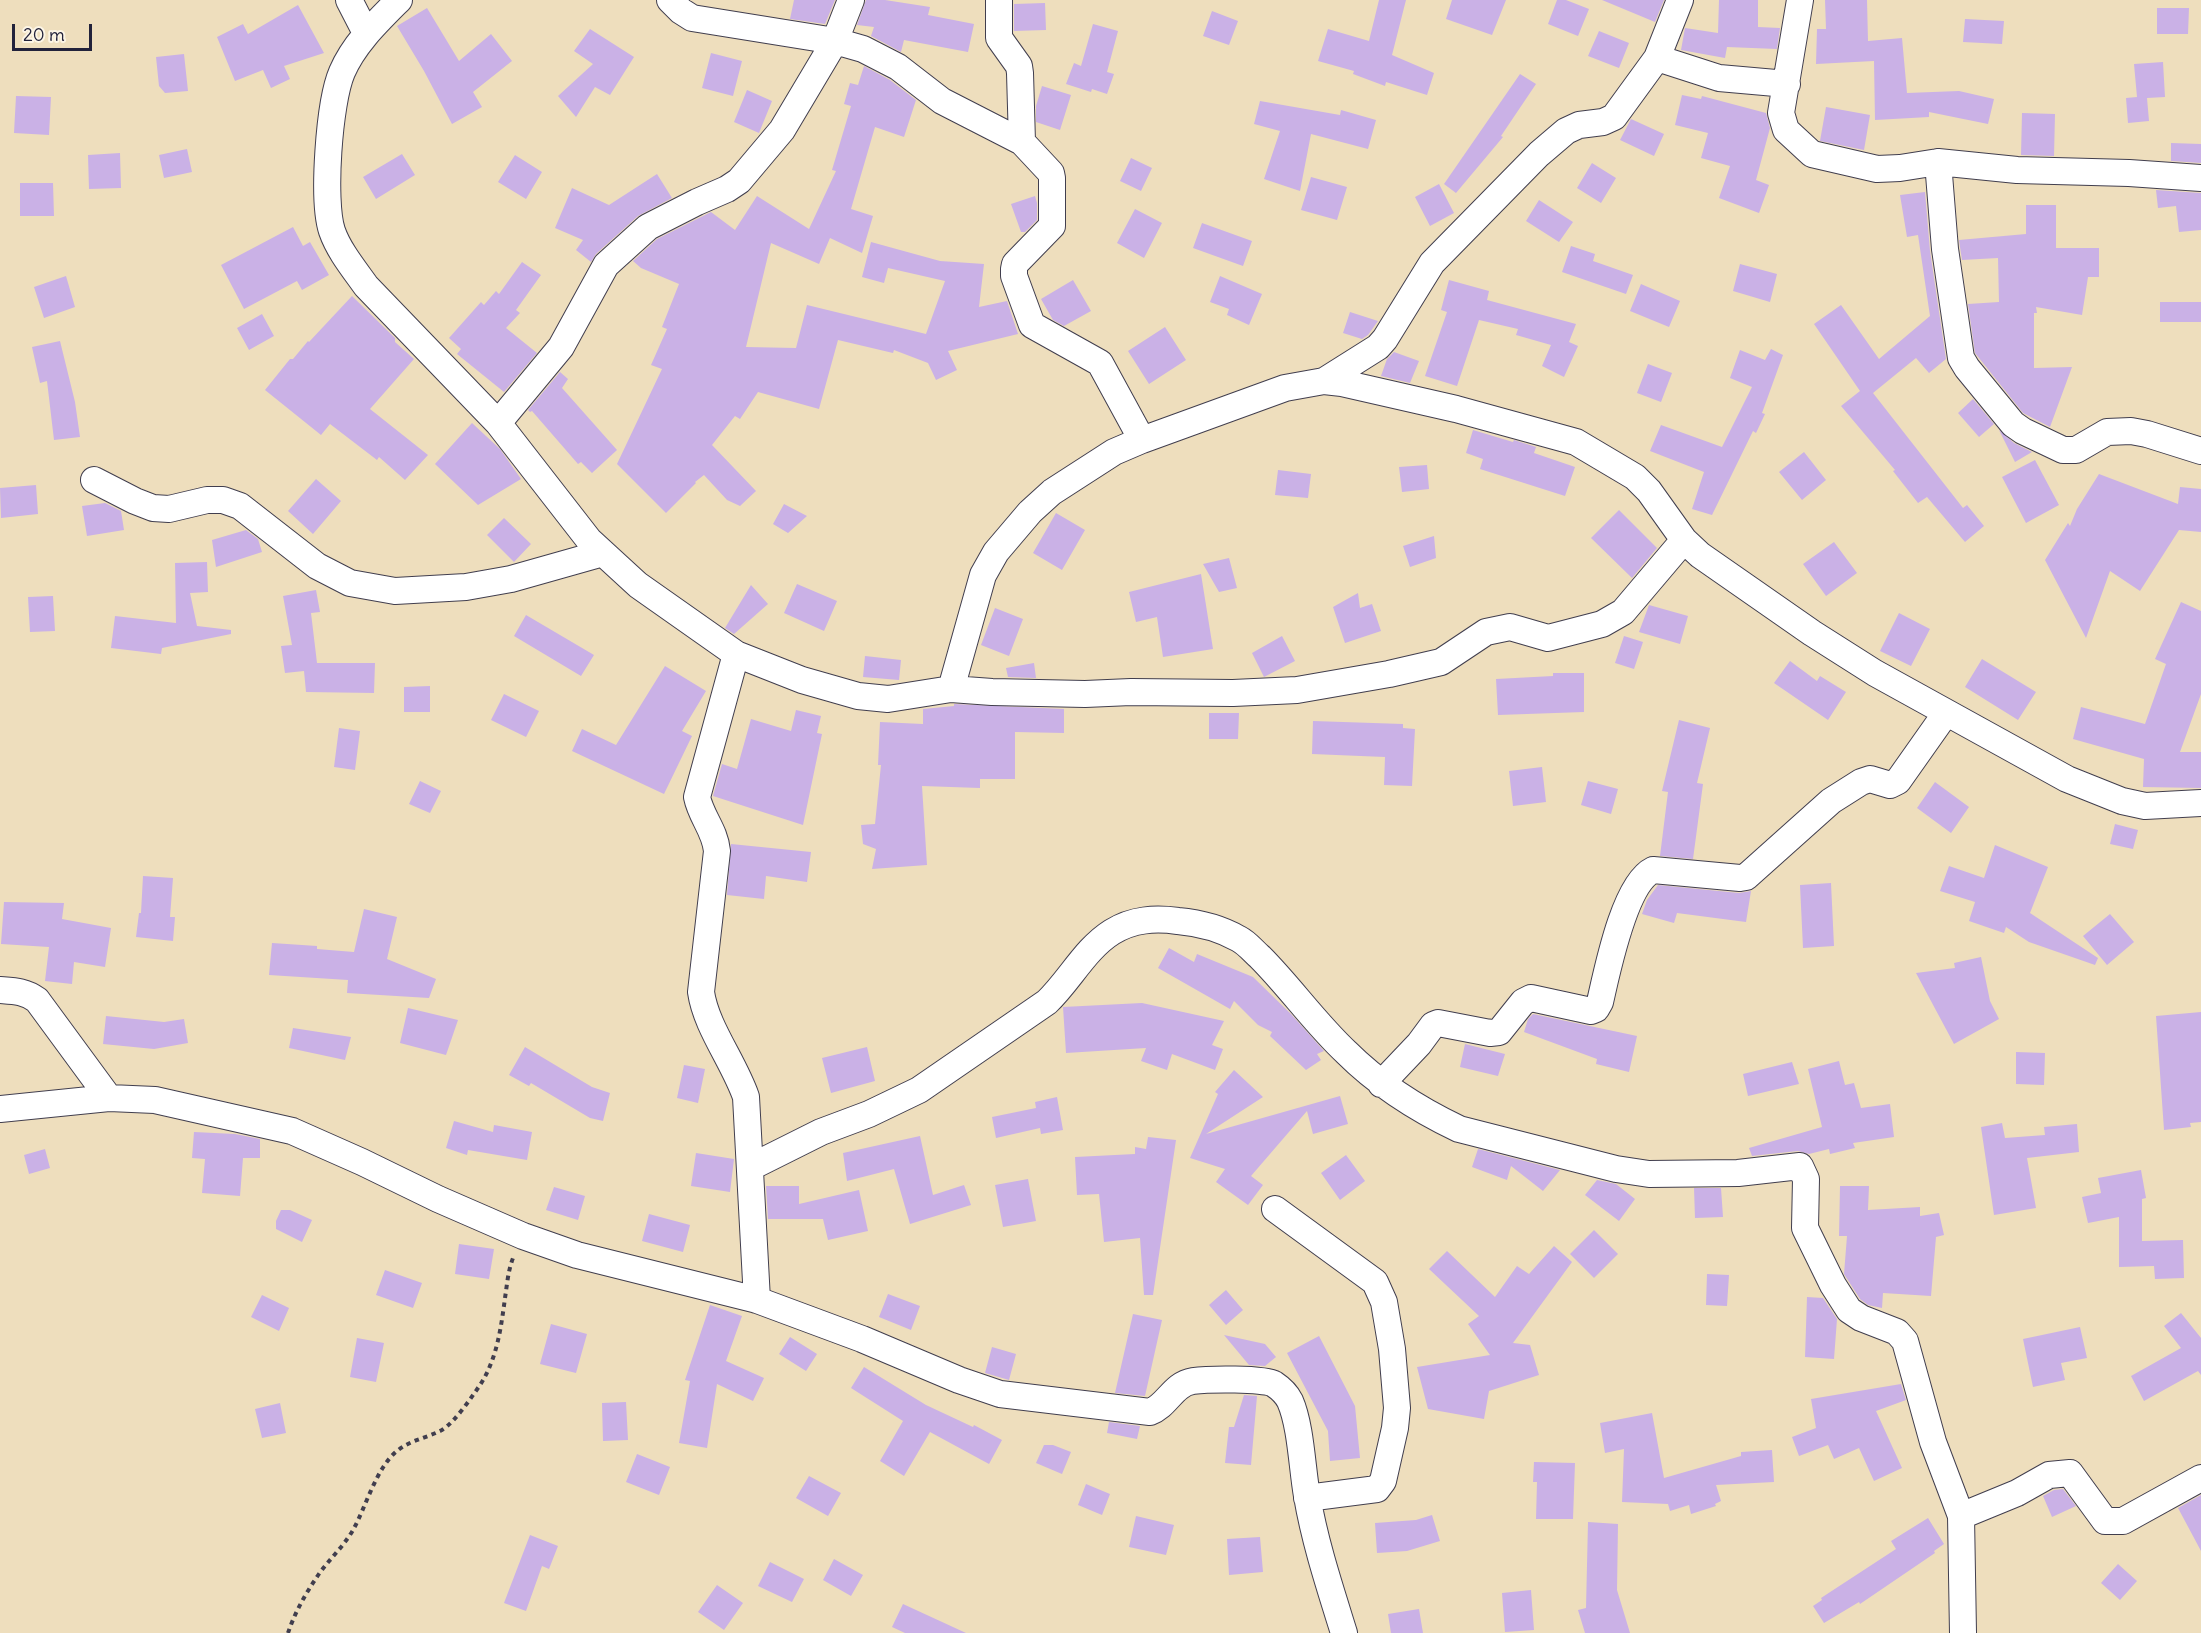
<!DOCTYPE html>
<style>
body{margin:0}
#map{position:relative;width:2201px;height:1633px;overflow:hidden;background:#eedebd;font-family:Delius,sans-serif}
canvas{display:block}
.scale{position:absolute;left:12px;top:24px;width:80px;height:27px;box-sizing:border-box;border:3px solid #22223b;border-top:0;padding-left:8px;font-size:18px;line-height:21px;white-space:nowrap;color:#22223b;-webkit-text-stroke:4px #fcf5e5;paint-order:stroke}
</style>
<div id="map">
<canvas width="2201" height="1633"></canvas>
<div class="scale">20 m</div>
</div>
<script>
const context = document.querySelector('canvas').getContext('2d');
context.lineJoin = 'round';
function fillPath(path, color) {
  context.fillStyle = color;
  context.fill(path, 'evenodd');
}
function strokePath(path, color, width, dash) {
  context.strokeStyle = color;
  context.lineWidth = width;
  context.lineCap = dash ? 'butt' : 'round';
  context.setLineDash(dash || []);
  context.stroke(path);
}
fillPath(new Path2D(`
 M794,0H835L825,24L790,19Z
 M866,0H885L930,7L928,15L974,24L968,52L904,40L901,52L871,36L874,27L857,25Z
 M1379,0H1406L1392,55L1434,73L1427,95L1386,82L1385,86L1353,74L1354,71L1318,61L1328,29L1369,41Z
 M1452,0H1506L1492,35L1446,19Z
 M1557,0H1566L1589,9L1578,36L1548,24Z
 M1602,0H1664L1655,22Z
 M1719,0H1758V27L1780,28L1777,49L1727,47L1725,58L1681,50L1685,28L1718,33Z
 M1825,0H1867L1868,41L1902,38L1907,93L1959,91L1994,99L1988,124L1929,112V117L1875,120L1874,61L1816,64L1817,29H1826Z
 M1045,3L1046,30L1014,31V4Z
 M298,5L324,53L284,66L290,79L271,88L263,70L235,81L217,37L243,24L248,34Z
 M427,8L459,61L491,34L512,61L473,92L482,107L452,124L424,71L397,26Z
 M2157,8H2189L2188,34H2157Z
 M1212,11L1238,21L1229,45L1203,36Z
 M1965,19L2004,21L2002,44L1963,42Z
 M1093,24L1118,31L1107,72L1114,74L1107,94L1092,89L1091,92L1066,84L1074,63L1081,66Z
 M590,29L634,57L610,95L595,87L576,117L558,96L593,64L574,51Z
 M1599,31L1629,43L1619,68L1588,56Z
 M711,53L742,61L733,96L702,88Z
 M184,54L188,91L165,93L159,86L156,57Z
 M2163,62L2165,97L2147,98L2149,121L2128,123L2126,98L2137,97L2134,64Z
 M864,66L890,80L916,100L904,137L875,127L851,209L873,216L862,253L830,238L819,264L771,243L746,347L796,348L807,305L926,334L945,281L888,268L884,283L862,277L871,242L940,261L984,264L979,307L1007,301L1018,334L948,351L957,370L936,380L928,363L894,350L893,353L838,340L819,409L758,392L740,419L735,416L712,445L756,491L740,506L727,500L704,475L695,482L696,483L666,513L617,464L662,369L651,365L667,329L662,327L679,284L641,268L633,261L657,239L711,212L735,230L757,196L809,229L836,171L832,170L851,106L844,104L850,83L858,85Z
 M1520,74L1536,84L1501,136L1503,137L1456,193L1444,184Z
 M1042,86L1071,95L1060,130L1036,122V106Z
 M747,90L772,101L759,133L734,122Z
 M1682,95L1701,99L1702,96L1766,113L1770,128L1756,180L1769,185L1759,213L1719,198L1730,166L1701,158L1708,133L1675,125Z
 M16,96L51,97L49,135L14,133Z
 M1260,101L1340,115L1341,110L1376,120L1368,149L1311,134L1300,191L1264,179L1280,131L1254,124Z
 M1826,107L1870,115L1864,150L1820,141Z
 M2022,113L2055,114L2054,156L2021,155Z
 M1631,119L1664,134L1654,156L1620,140Z
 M2171,143L2201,144V163L2171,161Z
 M187,149L192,172L164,178L159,155Z
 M120,153L121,188L89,189L88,155Z
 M402,154L415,175L376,199L363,177Z
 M515,155L542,172L526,199L498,182Z
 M1131,158L1152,168L1141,191L1120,181Z
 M1592,163L1616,178L1601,203L1577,188Z
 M657,174L672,198L638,216L596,254L591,262L576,250L583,240L555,228L572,188L609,205Z
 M1311,177L1347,187L1337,220L1301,210Z
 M20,183H53L54,216H20Z
 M1439,184L1454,213L1430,226L1415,197Z
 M2156,190L2201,193V230L2179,232L2176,206L2158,208Z
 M1925,192L1930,251L1946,359L1929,373L1916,358L1873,393L1963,508L1967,505L1984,526L1965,542L1927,497L1918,503L1893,471L1895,470L1841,406L1860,391L1814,324L1841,305L1879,359L1930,316L1918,235L1907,237L1900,195Z
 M1035,196L1037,203V220L1025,232H1021L1011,204Z
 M1539,200L1573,222L1559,242L1526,221Z
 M2026,205H2056V248H2099V277H2088L2082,315L2036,307L2037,313H2034V368L2072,367L2050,427L2023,413L1975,353L1968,304L1999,302L1998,258L1962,260L1960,247L1959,240L2026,234Z
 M1135,209L1162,223L1144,258L1117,243Z
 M1202,223L1252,241L1243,266L1193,248Z
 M293,227L303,246L310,242L329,275L302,290L297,281L244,309L221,265Z
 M1571,246L1595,254L1593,261L1633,275L1626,294L1562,272Z
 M522,262L541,275L516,310L520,313L506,328L537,353L504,392L457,354L461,349L449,338L481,302L484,305L496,291L499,294Z
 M1740,264L1777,274L1770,302L1733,291Z
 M66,276L75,307L44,318L34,287Z
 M1220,276L1262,294L1249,325L1227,315L1229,309L1210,302Z
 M1073,280L1091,311L1064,326L1053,320L1041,299Z
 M1449,280L1489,291L1487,300L1576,324L1569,342L1578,346L1564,377L1542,366L1551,345L1516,335L1518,329L1479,320L1457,386L1425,376L1447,312L1441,310Z
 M1641,284L1680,301L1669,327L1630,311Z
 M352,296L395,338V342L414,359L370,409L428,455L405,480L379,457L377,460L330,424L321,435L265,390L290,359H293L308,341L309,342Z
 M2160,302H2201V322H2160Z
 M1350,312L1378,321L1368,335L1362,339L1343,333Z
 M262,314L274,336L249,350L237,328Z
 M1165,327L1186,360L1149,384L1128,351Z
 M60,341L75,402L80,437L54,440L47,381L40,383L32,347Z
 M1771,349L1783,355L1762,413L1765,414L1756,433L1753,431L1712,515L1692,509L1704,472L1650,451L1661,425L1722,447L1752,387L1730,378L1740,350L1765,360Z
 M1394,352L1419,361L1410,383L1381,376L1387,359Z
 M1648,364L1672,373L1661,402L1637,393Z
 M560,372L568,379L562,388L617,450L592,473L581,462L578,464L532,411L530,412L528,410Z
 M1973,399L1994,424L1979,437L1958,413Z
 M472,423L500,449L521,479L478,505L435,464Z
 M1473,430L1513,442L1514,440L1536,447L1534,453L1575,467L1565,496L1480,469L1483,459L1466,453Z
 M1999,430L2014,443L2032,452L2015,462Z
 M1804,452L1826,480L1802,500L1779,472Z
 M2035,460L2059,505L2026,523L2002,477Z
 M1427,465L1429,489L1402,492L1399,467Z
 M1278,470L1311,474L1308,498L1275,495Z
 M2099,474L2178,504L2180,487L2201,489V532L2179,530L2140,591L2110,571L2086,638L2045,560L2068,523L2070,526L2077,509Z
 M316,479L341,501L313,534L288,511Z
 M36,485L38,514L1,518L0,488Z
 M105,503L121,511L124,530L87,536L82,506Z
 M784,504L807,516L788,533L773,524Z
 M1619,510L1657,548L1632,578L1591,538Z
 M1056,513L1085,530L1062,570L1033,553Z
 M504,518L531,544L514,562L487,535Z
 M246,530L258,539L262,552L216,567L212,540Z
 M1434,536L1436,558L1410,567L1403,546Z
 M1834,542L1857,573L1826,596L1803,564Z
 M1229,558L1237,588L1219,592L1203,564Z
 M207,562L208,592L190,593L197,626L231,630V634L162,648L161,654L111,648L115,616L176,623L175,563Z
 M1201,574L1213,649L1163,657L1157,617L1136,622L1129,592Z
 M797,584L837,601L824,631L784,613Z
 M751,585L768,604L734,634L725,628Z
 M316,590L320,612L311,613L317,663H375L374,693L306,692L304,671L285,673L281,646L292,645L283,596Z
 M1358,593L1360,608L1372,604L1381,631L1345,643L1333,607Z
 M53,596L55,631L30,632L28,597Z
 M2181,602L2201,611V694L2180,752H2201V788L2143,787L2144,759L2073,739L2081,707L2145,724L2166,664L2155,659Z
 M1649,605L1688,616L1680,644L1639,632Z
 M995,608L1023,619L1009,656L981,645Z
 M1899,613L1930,629L1911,666L1880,651Z
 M526,615L594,655L581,676L514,636Z
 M1282,636L1295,661L1264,677L1252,653Z
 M1624,636L1643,642L1634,669L1615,663Z
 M865,656L901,660L899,680L863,677Z
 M1982,659L2036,692L2018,720L1965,687Z
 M1790,661L1817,681L1820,676L1846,692L1828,720L1774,683Z
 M1034,663L1036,678L1008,677L1006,668Z
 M665,666L706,691L682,731L692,736L664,794L572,751L582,729L616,745Z
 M1553,673H1584V712L1498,715L1496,679L1553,676Z
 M430,686V712H404V687Z
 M504,694L539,711L526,737L491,720Z
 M954,704L1064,709V733L1015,732V779H980V788L922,786L927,865L872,869L876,849L863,844L861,825L875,824L881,765H878L880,722L923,724V709L954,706Z
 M796,710L821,716L817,733L822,734L803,825L713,796L722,764L737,769L751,719L791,731Z
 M1209,713H1239L1238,739H1209Z
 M1679,720L1710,728L1697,783L1703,784L1693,859L1660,856L1668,792L1662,791Z
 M1313,721L1403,724V728L1415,729L1412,786L1384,785L1385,757L1312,754Z
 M339,728L360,731L355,770L334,767Z
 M1542,767L1546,802L1513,806L1509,771Z
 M420,781L441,791L430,813L409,804Z
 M1588,781L1618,789L1611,814L1581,805Z
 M1935,782L1969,807L1951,833L1917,808Z
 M2115,824L2138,830L2133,849L2110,844Z
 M731,844L811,852L807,882L766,876L764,899L727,895Z
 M1995,845L2048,867L2030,913L2098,958L2095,965L2029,942L2006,927L2004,933L1969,921L1975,902L1940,891L1949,866L1984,878Z
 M143,876L173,878L170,917H175L173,941L136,937L139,913H141Z
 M1831,883L1834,946L1803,948L1800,885Z
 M1658,885L1739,893L1751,891L1746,922L1677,913L1674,923L1642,914L1647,900Z
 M4,902L64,903L62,919L111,928L105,967L74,962L72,984L45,981L49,947L1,944Z
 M364,909L397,917L387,959L436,979L429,998L347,993L348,980L269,975L272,943L317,946V949L354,952Z
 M2110,914L2134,942L2107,965L2083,936Z
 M1169,948L1194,962L1197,954L1253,977L1291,1014L1324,1051L1317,1054L1321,1060L1306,1070L1270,1036L1272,1032L1258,1025L1234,1001L1230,1009L1158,968Z
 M1981,957L1990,1001L1999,1019L1954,1044L1916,973L1955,968L1954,963Z
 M1142,1003L1224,1021L1212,1045L1223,1049L1215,1070L1172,1054L1167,1070L1141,1061L1146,1048L1066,1053L1063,1007Z
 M408,1008L458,1020L446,1055L400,1043Z
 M2201,1012V1122L2190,1123L2191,1127L2164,1130L2156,1016Z
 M1533,1014L1637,1036L1629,1072L1596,1064L1597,1059L1524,1032L1528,1019Z
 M106,1016L164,1022L184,1019L188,1043L154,1049L103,1044Z
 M293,1028L351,1037L345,1060L289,1048Z
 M1465,1044L1505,1054L1498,1076L1460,1067Z
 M525,1047L592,1087L610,1093L603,1121L590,1118L531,1083L529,1086L509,1075Z
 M867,1047L875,1081L831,1093L822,1058Z
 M2016,1052L2045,1053L2044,1085L2016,1084Z
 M1839,1061L1845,1085L1854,1083L1861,1108L1890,1104L1894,1137L1853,1143L1855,1148L1830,1154L1829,1149L1809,1154L1798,1151L1752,1156L1749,1148L1822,1127L1808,1069Z
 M1792,1062L1799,1084L1748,1096L1743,1074Z
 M684,1065L705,1069L698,1103L677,1098Z
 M1234,1070L1263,1097L1206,1134L1340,1096L1348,1124L1313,1134L1307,1111L1251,1176L1263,1185L1248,1205L1216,1182L1225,1169L1190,1158L1218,1094L1215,1092Z
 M1057,1097L1063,1130L1041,1134L1040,1128L996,1138L992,1117L1036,1108L1035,1102Z
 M454,1121L493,1132L494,1125L532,1132L527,1160L468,1150L467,1155L446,1148Z
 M2002,1123L2005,1138L2045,1135L2044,1127L2077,1124L2079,1152L2027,1158L2036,1208L1994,1215L1981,1127Z
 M194,1132L235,1134L260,1139V1158H243L240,1196L202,1193L205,1159L192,1158Z
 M920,1136L933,1195L964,1185L971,1205L910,1224L894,1169L847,1181L843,1153Z
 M1148,1137L1176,1140L1153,1295H1144L1140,1238L1104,1242L1099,1194L1077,1195L1075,1157L1135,1154V1147L1146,1149Z
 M45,1149L50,1168L29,1174L24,1155Z
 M1478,1149L1560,1170L1543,1191L1511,1166L1507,1180L1472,1167Z
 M696,1153L734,1159L730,1192L691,1186Z
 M1346,1155L1365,1181L1340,1200L1321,1173Z
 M2141,1170L2146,1198L2142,1199V1241L2183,1240L2184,1278L2155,1279L2154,1266L2119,1267V1217L2088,1223L2082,1197L2101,1193L2098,1178Z
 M1028,1179L1036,1221L1003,1227L995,1185Z
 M1597,1180L1616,1184L1635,1199L1619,1221L1585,1195Z
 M766,1186H799V1204L859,1190L868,1231L828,1240L823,1219H768Z
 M1840,1186H1869L1868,1210L1920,1207V1216L1939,1213L1944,1235L1936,1237L1931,1296L1883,1293L1882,1308L1868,1305L1860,1299L1844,1274L1847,1236H1839Z
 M554,1187L585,1196L578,1220L546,1210Z
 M1694,1188H1721L1723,1217L1695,1218Z
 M281,1210H290L312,1220L302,1242L276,1229V1221Z
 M649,1214L690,1225L683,1252L642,1241Z
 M1594,1230L1618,1254L1594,1278L1570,1254Z
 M459,1244L494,1249L489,1279L455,1274Z
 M1554,1246L1572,1262L1513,1343L1530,1345L1539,1375L1489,1391L1484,1419L1428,1409L1417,1367L1490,1355L1468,1324L1479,1316L1429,1269L1447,1251L1495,1297L1517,1266L1529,1274Z
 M385,1270L422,1283L413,1308L376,1295Z
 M1707,1274L1729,1275L1727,1306L1706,1305Z
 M1226,1290L1243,1310L1226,1325L1209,1305Z
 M888,1294L920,1306L911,1330L879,1317Z
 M262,1295L289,1308L279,1331L251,1317Z
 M1807,1297L1823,1298L1837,1319L1834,1359L1805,1357Z
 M710,1305L742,1316L726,1361L764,1378L753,1401L717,1384L707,1448L679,1443L690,1381L685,1380Z
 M2181,1313L2201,1338V1375L2198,1371L2144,1401L2131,1376L2181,1348L2164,1326Z
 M1133,1314L1162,1320L1145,1396L1115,1393Z
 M551,1324L587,1334L576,1373L540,1364Z
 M2080,1327L2087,1358L2061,1363L2065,1380L2033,1387L2023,1339Z
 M1224,1335L1265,1344L1276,1357L1265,1366L1249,1365Z
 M1319,1336L1355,1406L1360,1458L1330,1461L1328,1431L1287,1353Z
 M790,1337L817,1354L806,1371L779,1354Z
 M357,1338L384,1343L376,1382L350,1377Z
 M992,1347L1016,1354L1009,1380L985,1373Z
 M864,1367L926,1405L973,1427L974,1425L1002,1440L989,1464L930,1432L904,1476L880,1461L903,1421L851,1388Z
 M1901,1384L1906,1400L1876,1411L1902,1468L1874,1481L1859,1448L1834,1459L1828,1445L1799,1456L1792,1437L1816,1428L1811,1399Z
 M1244,1395L1257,1396L1251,1465L1225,1463L1229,1427H1234Z
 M626,1402L628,1440L603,1441L602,1403Z
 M280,1403L286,1433L262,1438L255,1409Z
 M1652,1413L1664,1478L1741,1456V1452L1772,1450L1774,1482L1716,1485L1721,1501L1715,1504L1716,1506L1691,1514L1689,1505L1670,1511L1668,1504L1622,1502L1624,1449L1605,1453L1600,1423Z
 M1109,1422L1140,1426L1137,1439L1107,1433Z
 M1044,1445H1053L1071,1452L1062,1474L1036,1463Z
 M637,1454L670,1467L659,1495L626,1482Z
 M1534,1462L1575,1463L1573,1519H1536L1537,1482H1533Z
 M809,1476L841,1493L828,1516L796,1498Z
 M1086,1484L1110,1494L1102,1515L1078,1505Z
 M2063,1489L2076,1506L2052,1517L2043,1496L2054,1490Z
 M2201,1495V1551L2178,1508Z
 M1432,1515L1440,1541L1407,1551L1377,1553L1375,1523L1416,1520Z
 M1136,1516L1174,1525L1166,1555L1129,1547Z
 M1928,1518L1944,1544L1934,1551L1935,1553L1860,1604L1859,1602L1824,1623L1813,1606L1822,1600L1821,1598L1896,1549L1891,1541Z
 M1588,1522L1618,1524L1617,1590L1630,1633H1585L1578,1610L1586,1608Z
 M530,1535L558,1546L549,1569L542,1566L526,1611L504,1603Z
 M1260,1537L1263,1572L1229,1575L1227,1539Z
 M834,1559L863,1575L851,1596L823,1580Z
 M770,1562L804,1579L792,1602L758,1586Z
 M2118,1564L2137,1581L2120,1600L2101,1583Z
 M717,1585L743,1603L724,1630L698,1612Z
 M1531,1590L1534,1630L1505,1632L1502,1593Z
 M903,1604L966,1633H905L892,1627Z
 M1419,1609L1423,1633H1391L1388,1614Z`), '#cab1e6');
const street = new Path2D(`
 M349,0L366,33
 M399,0C377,22 354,44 342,72C329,102 322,201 332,231C339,251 354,269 366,286L498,423L589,540L638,585L736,654L802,680L858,696L888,699L951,689L983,575L996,552L1030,512L1052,492L1114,452L1142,440L1285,388L1324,381L1342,383L1456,409L1576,442L1635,477L1649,491L1684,540L1700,555L1812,633L1875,673L2067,779L2122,801L2145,806L2201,803
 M670,0L681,11L692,18L835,41L863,49L898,67L942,101L1022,142
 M999,0V38L1019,66L1020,73L1022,142L1051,173L1052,178V226L1015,264L1014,269V276L1032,325L1100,363L1142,440
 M1800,0L1781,113L1786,130L1812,154L1877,169L1900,168L1938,162L2017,170L2129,173L2201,178
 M1657,58L1719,78L1787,84
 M1938,162L1945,249L1961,358L1967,368L2013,424L2023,431L2063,450H2076L2107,432L2131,431L2147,434L2201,451
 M1324,381L1378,347L1385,339L1432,263L1539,154L1566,131L1579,125L1603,122L1614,117L1657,58L1680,0
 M498,423L561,347L606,265L648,227L697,202L727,189L739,181L782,130L835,41L851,0
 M94,480L135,501L153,508L169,509L207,500H223L240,506L317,566L350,583L395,591L466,587L511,579L603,553
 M736,654L697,797C701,817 715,830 717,851L701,992C706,1027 734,1062 746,1097L757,1300
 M951,689L992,692L1085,694L1131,692L1233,693L1297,690L1389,674L1441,662L1486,632L1510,627L1548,638L1602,624L1623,612L1684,540
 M0,990C14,991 25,991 37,1000L109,1098
 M1381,1084L1419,1044L1433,1025L1438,1023L1490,1033L1499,1032L1523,1002L1531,998L1591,1011L1596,1009L1600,1002C1607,972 1624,884 1653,870L1740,878L1746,877L1831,801L1861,782L1870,779L1890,785L1898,781L1946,713
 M0,1109L109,1098L155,1100L292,1131L362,1162L438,1199L523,1236L577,1255L757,1300L862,1339L959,1380L1000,1394L1150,1412C1167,1406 1173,1384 1193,1381C1207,1379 1264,1378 1274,1384C1280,1388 1287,1395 1290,1401C1301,1426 1302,1468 1307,1496C1315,1543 1330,1588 1344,1633
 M751,1167L821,1132L869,1114L919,1090L1047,1002C1070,980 1085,949 1112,932C1133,919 1155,918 1178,921C1200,923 1220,928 1239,939C1247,943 1253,951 1260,957C1290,987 1315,1023 1346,1052C1379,1085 1417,1109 1459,1129L1616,1169L1649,1174L1738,1173L1800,1166L1806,1179L1805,1228L1833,1285L1849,1310L1861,1318L1897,1332L1905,1341L1933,1442L1961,1516L1963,1633
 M1275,1209L1375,1282L1384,1302L1392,1349L1397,1408L1395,1428L1383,1481L1377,1489L1307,1498
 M1961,1516L2017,1493L2049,1475L2070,1473L2105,1521H2123L2201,1478`);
strokePath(street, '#413e4e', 28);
strokePath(new Path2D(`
 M288,1633C294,1615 304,1596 315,1580C326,1562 342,1549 353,1530C366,1507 376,1468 397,1451C410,1440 427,1438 442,1430C455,1422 471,1398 480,1385C497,1359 501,1328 505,1298C507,1285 508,1271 513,1258`), '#413e4e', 4, [4.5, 4.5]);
strokePath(street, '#fff', 26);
</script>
